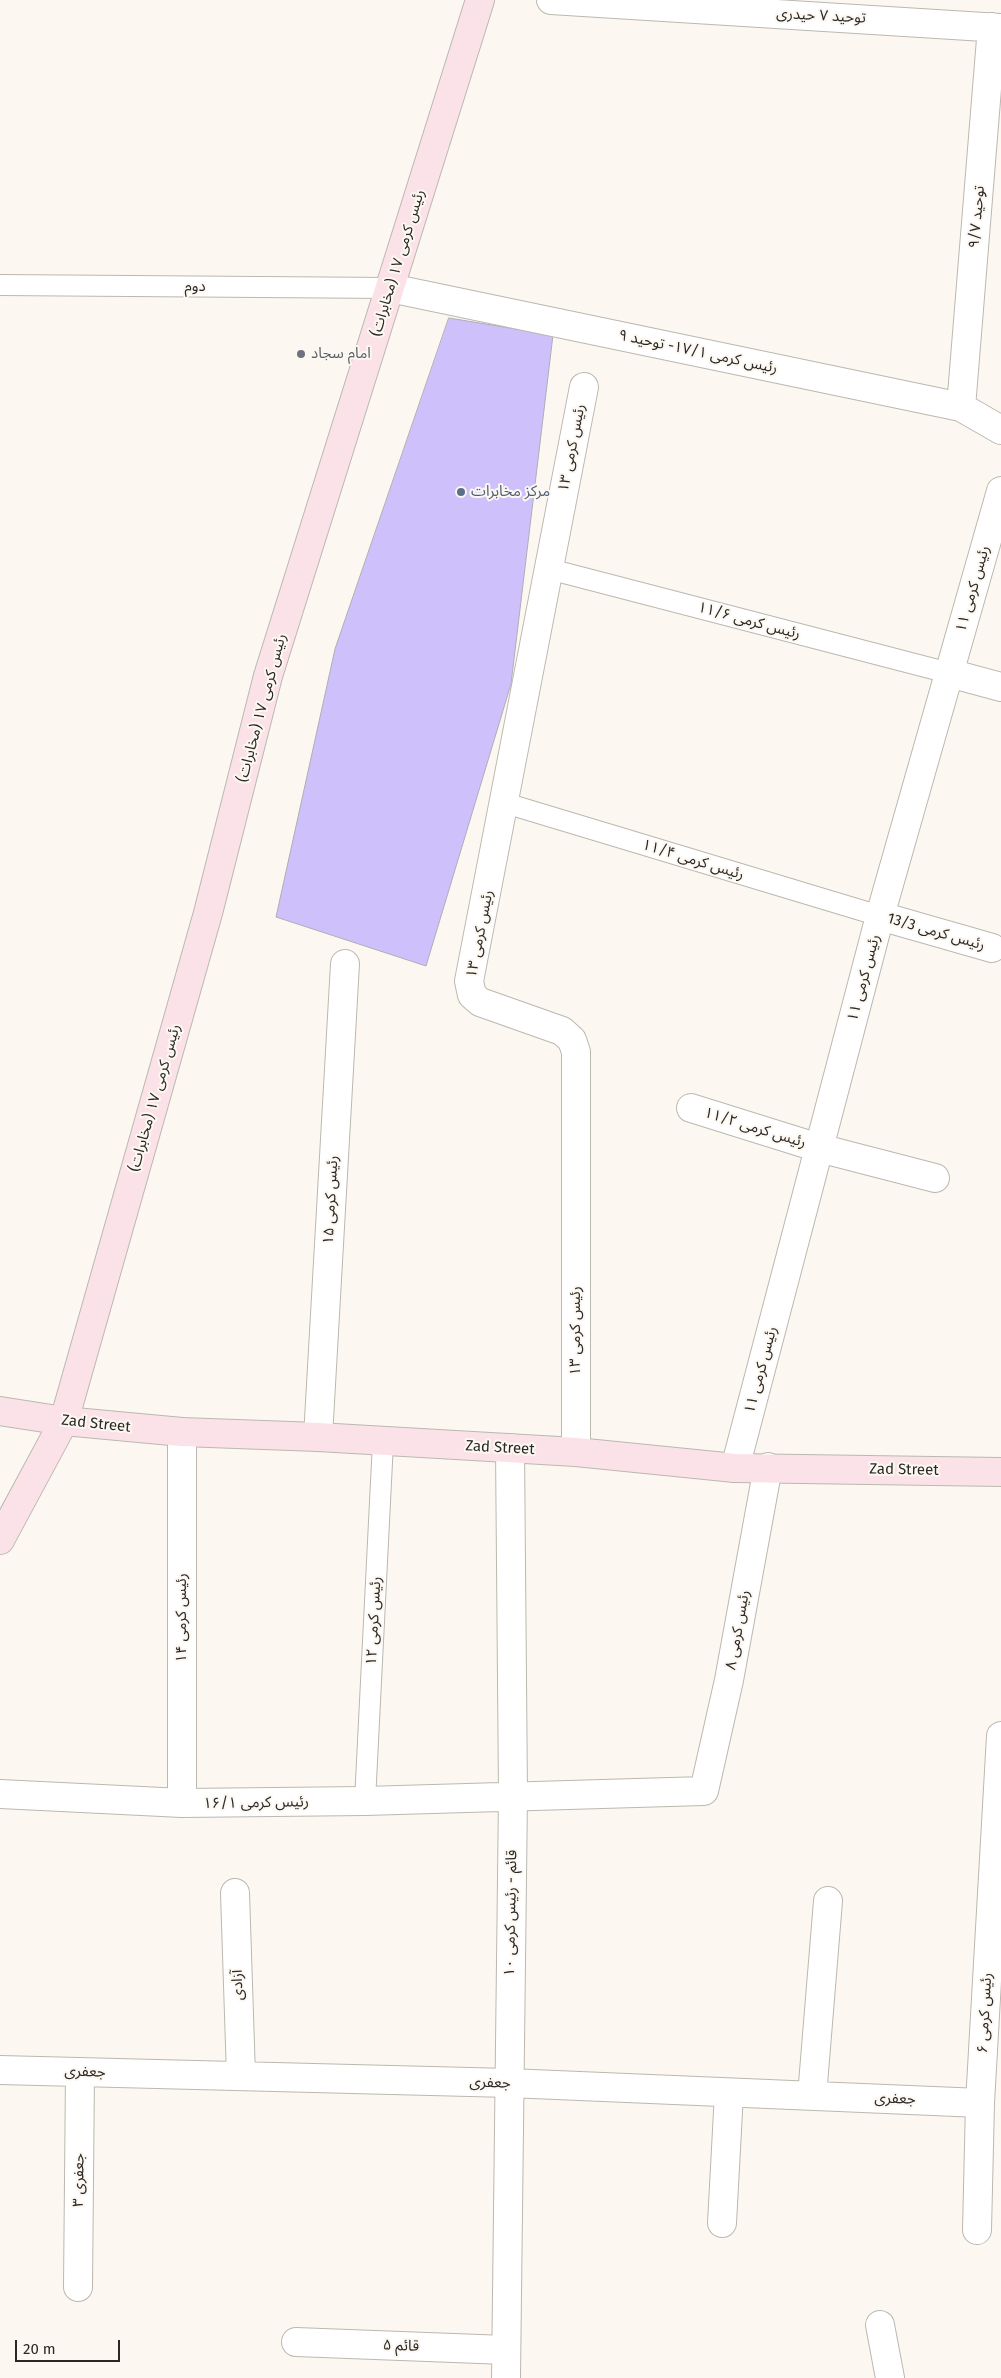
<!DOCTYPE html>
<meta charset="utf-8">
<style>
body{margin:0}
#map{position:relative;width:1001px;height:2378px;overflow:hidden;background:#fcf8f1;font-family:"Fira Sans",sans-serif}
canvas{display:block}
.scale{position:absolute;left:15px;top:2340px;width:105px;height:22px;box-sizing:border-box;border:2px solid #2a2826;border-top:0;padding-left:6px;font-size:15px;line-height:18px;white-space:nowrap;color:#2a2826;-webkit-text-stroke:4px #fcf8f1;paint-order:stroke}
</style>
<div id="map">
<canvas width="1001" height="2378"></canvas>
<div class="scale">20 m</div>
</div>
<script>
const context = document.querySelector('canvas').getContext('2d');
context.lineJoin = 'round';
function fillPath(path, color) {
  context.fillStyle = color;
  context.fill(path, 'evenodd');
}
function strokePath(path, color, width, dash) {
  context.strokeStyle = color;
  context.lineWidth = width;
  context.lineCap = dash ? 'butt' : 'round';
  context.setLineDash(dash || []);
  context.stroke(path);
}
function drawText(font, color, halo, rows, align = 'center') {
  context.font = font + ' "Fira Sans","Noto Sans Arabic",sans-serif';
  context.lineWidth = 4;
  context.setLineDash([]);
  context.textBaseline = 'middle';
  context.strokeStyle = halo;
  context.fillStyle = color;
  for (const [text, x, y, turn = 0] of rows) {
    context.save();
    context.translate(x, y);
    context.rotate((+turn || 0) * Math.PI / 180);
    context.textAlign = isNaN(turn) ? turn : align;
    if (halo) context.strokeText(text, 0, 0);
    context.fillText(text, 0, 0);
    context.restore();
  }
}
const building = new Path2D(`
 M449,318L553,335L511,684L426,966L276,917L335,649Z`);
fillPath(building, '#cec0fb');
strokePath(building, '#aeadb4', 1);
const lane = new Path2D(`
 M0,285L390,288
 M549,569L949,673
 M505,803L880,916
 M365,1801L383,1442`);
const street = new Path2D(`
 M551,0L1001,28
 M390,288L961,407L1001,430
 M961,407L992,27
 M949,673L1001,687
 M880,916L992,948
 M691,1108L819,1148L935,1178
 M182,1432V1803
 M318,1437L345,964
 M576,1452V1052L572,1040L562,1031L480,1002L472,995L469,981L584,387
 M735,1468L880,916L1001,491
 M0,1794L182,1803L365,1801L704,1791L729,1680L768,1467
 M235,1893L241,2076
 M0,2070L509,2083L980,2103
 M812,2096L828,1901
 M722,2223L729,2093
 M977,2230L980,2103L1001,1736
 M78,2287L80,2072
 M880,2325L890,2378
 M296,2342L506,2350
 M506,2378L513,1795L510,1448`);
const secondary = new Path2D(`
 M0,1411L64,1421L182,1432L318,1437L576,1452L735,1468L1001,1472
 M0,1540L64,1421L208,913L268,676L480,0`);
strokePath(lane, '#bbb8b0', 22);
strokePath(street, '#bbb8b0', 30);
strokePath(secondary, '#bbb8b0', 30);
strokePath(lane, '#fff', 20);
strokePath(street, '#fff', 28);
strokePath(secondary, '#fbe2e8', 28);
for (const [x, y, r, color] of [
 [301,354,5,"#6b7280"],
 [461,492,5,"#5c6f8a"]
]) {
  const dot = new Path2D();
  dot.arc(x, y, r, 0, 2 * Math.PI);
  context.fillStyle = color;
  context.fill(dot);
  strokePath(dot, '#fcf8f1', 2);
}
drawText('15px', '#2a2826', '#fcf8f1', [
 ["توحید ۷ حیدری",821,16,3],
 ["توحید ۹/۷",977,217,-85],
 ["رئیس کرمی ۱۷ (مخابرات)",398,263,-73],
 ["دوم",195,287],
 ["رئیس کرمی ۱۷/۱- توحید ۹",698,352,12],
 ["رئیس کرمی ۱۳",572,448,-79],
 ["رئیس کرمی ۱۱",973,589,-74],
 ["رئیس کرمی ۱۱/۶",749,621,15],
 ["رئیس کرمی ۱۷ (مخابرات)",262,708,-75],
 ["رئیس کرمی ۱۱/۴",693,860,17],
 ["رئیس کرمی 13/3",936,932,16],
 ["رئیس کرمی ۱۳",480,934,-79],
 ["رئیس کرمی ۱۱",864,978,-75],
 ["رئیس کرمی ۱۷ (مخابرات)",155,1098,-74],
 ["رئیس کرمی ۱۱/۲",755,1128,17],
 ["رئیس کرمی ۱۵",331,1200,-87],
 ["رئیس کرمی ۱۳",576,1331,-90],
 ["رئیس کرمی ۱۱",761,1370,-75],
 ["Zad Street",96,1424,6],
 ["Zad Street",500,1448,3],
 ["Zad Street",904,1470,1],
 ["رئیس کرمی ۱۴",182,1618,-90],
 ["رئیس کرمی ۱۲",374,1621,-87],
 ["رئیس کرمی ۸",738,1630,-80],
 ["رئیس کرمی ۱۶/۱",256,1803,-1],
 ["قائم - رئیس کرمی ۱۰",511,1913,-89],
 ["آزادی",238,1985,-92],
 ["رئیس کرمی ۶",985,2013,-87],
 ["جعفری",85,2072,2],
 ["جعفری",490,2083,2],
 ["جعفری",895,2099,2],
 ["جعفری ۳",79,2180,-89],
 ["قائم ۵",401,2346,2]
]);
drawText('15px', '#5b616d', '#fcf8f1', [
 ["امام سجاد",311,354]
], 'left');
drawText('15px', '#4e5e75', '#fcf8f1', [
 ["مرکز مخابرات",471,492]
], 'left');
</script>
